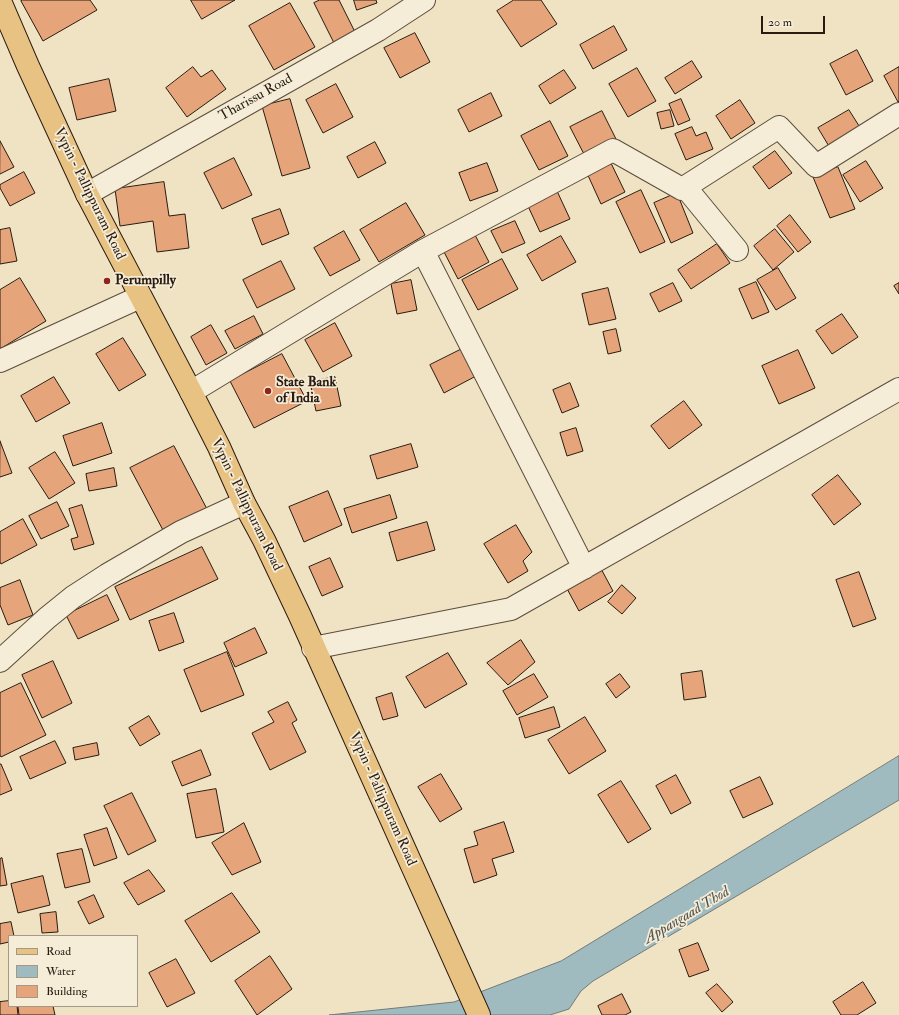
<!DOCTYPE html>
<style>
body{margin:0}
#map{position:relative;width:899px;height:1015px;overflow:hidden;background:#efe3c3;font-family:"IM FELL Double Pica",serif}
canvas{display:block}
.legend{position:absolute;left:8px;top:935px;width:130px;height:72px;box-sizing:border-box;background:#f5edd8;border:1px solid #a49988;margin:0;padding:5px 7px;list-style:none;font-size:12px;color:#2a1b10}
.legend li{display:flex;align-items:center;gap:8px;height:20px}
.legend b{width:20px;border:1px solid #a49988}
.scale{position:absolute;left:761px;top:16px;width:64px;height:18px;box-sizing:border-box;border:2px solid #2a1b10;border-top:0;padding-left:5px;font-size:12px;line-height:14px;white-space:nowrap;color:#2a1b10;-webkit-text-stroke:3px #f5edd8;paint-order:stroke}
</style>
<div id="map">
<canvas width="899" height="1015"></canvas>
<ul class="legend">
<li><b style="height:5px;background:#e8c282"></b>Road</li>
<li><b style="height:11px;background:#a0bbbf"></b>Water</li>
<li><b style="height:11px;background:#e5a47a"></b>Building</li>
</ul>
<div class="scale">20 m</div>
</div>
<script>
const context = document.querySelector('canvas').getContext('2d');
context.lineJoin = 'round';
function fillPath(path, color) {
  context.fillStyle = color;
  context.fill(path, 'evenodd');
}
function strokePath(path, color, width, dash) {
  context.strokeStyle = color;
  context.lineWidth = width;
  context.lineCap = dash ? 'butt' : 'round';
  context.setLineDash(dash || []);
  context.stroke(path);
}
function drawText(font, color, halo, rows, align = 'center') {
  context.font = font + ' "IM FELL Double Pica",serif';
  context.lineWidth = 3.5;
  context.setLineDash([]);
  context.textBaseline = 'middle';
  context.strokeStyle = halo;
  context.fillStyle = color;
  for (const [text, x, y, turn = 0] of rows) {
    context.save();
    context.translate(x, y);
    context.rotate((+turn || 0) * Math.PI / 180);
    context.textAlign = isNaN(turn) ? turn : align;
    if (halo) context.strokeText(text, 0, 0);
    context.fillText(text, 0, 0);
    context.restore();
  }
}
const water = new Path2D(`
 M899,756V800L593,981L581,991L569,1009L550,1015H329L454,1002L561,961Z`);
fillPath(water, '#a0bbbf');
strokePath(water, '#717b79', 1);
const building = new Path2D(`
 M23,0H90L97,10L43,41L21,1Z
 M191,0H235L202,19Z
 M320,0H339L355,32L334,43L314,3Z
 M354,0H376L377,3L357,10Z
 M514,0H541L557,24L521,47L497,11Z
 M290,3L315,47L274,70L249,26Z
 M614,26L627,50L593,69L580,45Z
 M415,33L430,62L400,78L384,48Z
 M857,50L873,81L846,95L830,64Z
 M692,61L702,77L675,94L665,78Z
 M193,67L201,77L212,70L226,89L187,117L166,88Z
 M899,67V101L898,102L884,76Z
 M637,68L656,101L628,117L609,84Z
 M564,70L576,88L550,104L539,86Z
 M109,79L116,111L77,120L69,88Z
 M336,84L353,117L323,133L306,100Z
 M491,93L502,116L469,132L458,110Z
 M290,99L310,168L282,176L262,106Z
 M681,99L690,120L678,125L669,104Z
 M740,100L755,123L731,139L716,116Z
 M670,110L674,126L661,129L657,113Z
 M849,110L861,129L830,148L818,128Z
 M602,111L618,143L586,158L570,127Z
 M550,121L568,156L539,170L521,136Z
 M692,127L696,136L706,132L713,149L686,160L675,134Z
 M0,141L14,167L0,174Z
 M375,142L386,163L358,178L347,157Z
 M775,151L792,173L769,189L753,167Z
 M234,158L252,195L222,209L204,173Z
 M609,159L625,192L601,204L586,171Z
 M866,161L883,188L860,202L843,175Z
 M487,163L498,191L470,201L459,173Z
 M838,167L855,209L830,218L813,177Z
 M24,172L35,193L10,206L0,188V185Z
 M164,182L169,216L185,214L189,248L157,252L153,221L120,226L115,189Z
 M641,190L665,242L640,253L616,202Z
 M557,191L570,219L540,232L527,204Z
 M677,193L693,233L671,243L654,203Z
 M406,203L425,235L379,262L360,230Z
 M280,209L289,234L262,245L252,219Z
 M790,215L811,242L798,252L777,226Z
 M515,221L525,243L502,253L491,231Z
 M10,228L17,261L0,264V230Z
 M775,229L794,252L773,270L754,246Z
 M344,231L360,260L330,276L314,248Z
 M474,233L489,262L458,279L443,250Z
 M561,236L576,262L542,281L527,255Z
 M717,244L730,263L691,289L678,270Z
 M502,259L518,289L478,310L462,280Z
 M281,261L295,289L257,308L243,280Z
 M778,268L796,298L776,310L757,280Z
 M20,278L46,321L0,349V290Z
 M411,280L417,310L397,314L391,284Z
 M756,282L769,312L752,319L739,289Z
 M673,283L682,301L659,312L650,294Z
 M899,283V294L894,286Z
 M608,288L616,319L589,325L582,294Z
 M842,314L858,337L832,354L816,331Z
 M254,316L263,334L235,349L225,331Z
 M335,323L352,356L323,372L305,340Z
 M211,325L227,353L206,365L191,337Z
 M616,329L621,351L608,354L603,332Z
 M123,338L146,375L119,391L96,354Z
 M462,349L476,376L444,393L430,365Z
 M798,350L815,388L779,404L762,366Z
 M282,354L307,401L254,428L230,381Z
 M54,377L70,403L36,422L21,396Z
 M335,377L341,406L316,411L310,382Z
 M570,383L579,406L562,413L553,390Z
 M684,401L702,425L669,449L651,426Z
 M102,423L112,453L73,466L63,436Z
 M576,428L583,451L567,456L560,433Z
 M0,441L12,473L0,477Z
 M411,444L418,467L377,479L370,456Z
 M174,446L207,509L164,532L130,468Z
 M55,452L75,483L49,499L29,468Z
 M114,468L117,486L89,491L86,474Z
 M838,475L861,504L834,525L812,495Z
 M328,491L342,525L304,542L289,507Z
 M390,495L397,518L352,533L344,509Z
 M57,502L69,526L41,539L29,516Z
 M82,505L94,544L74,550L71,539L78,537L69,509Z
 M23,519L37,545L1,564L0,562V532Z
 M427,522L435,550L397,561L389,533Z
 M516,525L532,552L523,561L528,571L508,583L484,544Z
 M202,547L218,579L130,620L115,587Z
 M330,558L343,587L322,596L309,567Z
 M599,565L613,591L579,611L565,585Z
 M859,572L876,619L853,627L836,580Z
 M20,580L33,615L8,625L0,605V588Z
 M622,585L636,598L622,614L608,602Z
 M107,595L119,620L78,639L66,615Z
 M174,613L184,642L159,651L149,621Z
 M255,628L267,653L235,667L224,643Z
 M521,640L535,662L508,685L487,663Z
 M227,652L244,695L201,712L184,670Z
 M448,653L467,684L425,708L406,677Z
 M53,661L72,703L42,718L22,675Z
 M702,671L706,697L684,700L681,674Z
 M534,674L548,697L517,715L503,691Z
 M620,674L630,687L616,698L606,684Z
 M21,683L46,735L1,757L0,755V693Z
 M392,693L398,716L383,720L376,698Z
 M288,702L297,720L292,723L306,752L270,770L252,733L274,722L268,712Z
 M554,707L560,727L525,738L519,718Z
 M149,716L160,734L140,746L129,728Z
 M585,717L606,751L569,774L548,740Z
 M55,741L66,763L30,779L20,757Z
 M97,743L99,755L75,760L73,748Z
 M201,750L211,775L182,786L172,762Z
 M0,764H1L12,790L0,795Z
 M441,774L462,809L440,822L418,787Z
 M676,775L691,803L671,814L656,786Z
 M760,777L773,804L743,818L730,791Z
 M621,781L651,829L628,843L598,795Z
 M216,789L224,832L196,838L187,794Z
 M132,793L156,841L128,855L104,806Z
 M504,822L514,852L492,859L497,875L474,883L464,849L478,845L474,832Z
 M244,823L261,862L232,875L212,843Z
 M107,828L117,858L94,866L84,835Z
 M82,849L90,882L65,888L57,854Z
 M2,858L7,885L0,886V859Z
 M149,870L165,891L138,905L124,883Z
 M43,876L50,905L18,913L11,884Z
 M232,893L260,932L211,962L185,921Z
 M94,895L104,917L89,924L78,902Z
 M56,912L58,932L42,933L40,914Z
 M11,922L14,936H9V942L0,944V924Z
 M698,943L709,970L689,977L679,950Z
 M270,956L292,989L257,1015L235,981Z
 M176,959L195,993L167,1007L149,973Z
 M863,982L876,1003L857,1015H841L833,1002Z
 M717,984L733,1002L722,1012L706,993Z
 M622,994L631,1012L625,1015H602L598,1006Z
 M9,1001V1006H17L18,1015H0V1002Z
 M23,1006H53L55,1015H19L18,1007Z`);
fillPath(building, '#e5a47a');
strokePath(building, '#2a1b10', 1);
const minor = new Path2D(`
 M682,189L686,188L737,250
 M87,194L378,30L424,0
 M423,251L584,568
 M0,361L140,297
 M191,392L423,251L613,150L682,189L779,127L816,166L899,114
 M313,648L511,609L899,389
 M0,661L47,618L73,597L107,575L181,532L244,503`);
const major = new Path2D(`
 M0,1L28,66L87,194L191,392L219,447L244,503L264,540L300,616L479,1015`);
strokePath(minor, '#5b4d3d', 24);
strokePath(major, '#2a1b10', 24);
strokePath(minor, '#f5edd8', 22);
strokePath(major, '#e8c282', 22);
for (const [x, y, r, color] of [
 [107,281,4,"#8f2418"],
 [268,391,4,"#8f2418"]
]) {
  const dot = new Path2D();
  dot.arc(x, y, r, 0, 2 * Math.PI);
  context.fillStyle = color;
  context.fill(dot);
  strokePath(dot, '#f5edd8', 1.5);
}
drawText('14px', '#2a1b10', '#f5edd8', [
 ["Tharissu Road",256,98,-29],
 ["Vypin - Pallippuram Road",89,194,64],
 ["Vypin - Pallippuram Road",246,505,64],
 ["Vypin - Pallippuram Road",382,799,66]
]);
drawText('bold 14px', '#2a1b10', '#f5edd8', [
 ["Perumpilly",115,281],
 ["State Bank",276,383],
 ["of India",276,399]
], 'left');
drawText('italic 15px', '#53534d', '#f5edd8', [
 ["Appangaad Thod",687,916,-31]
]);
</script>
